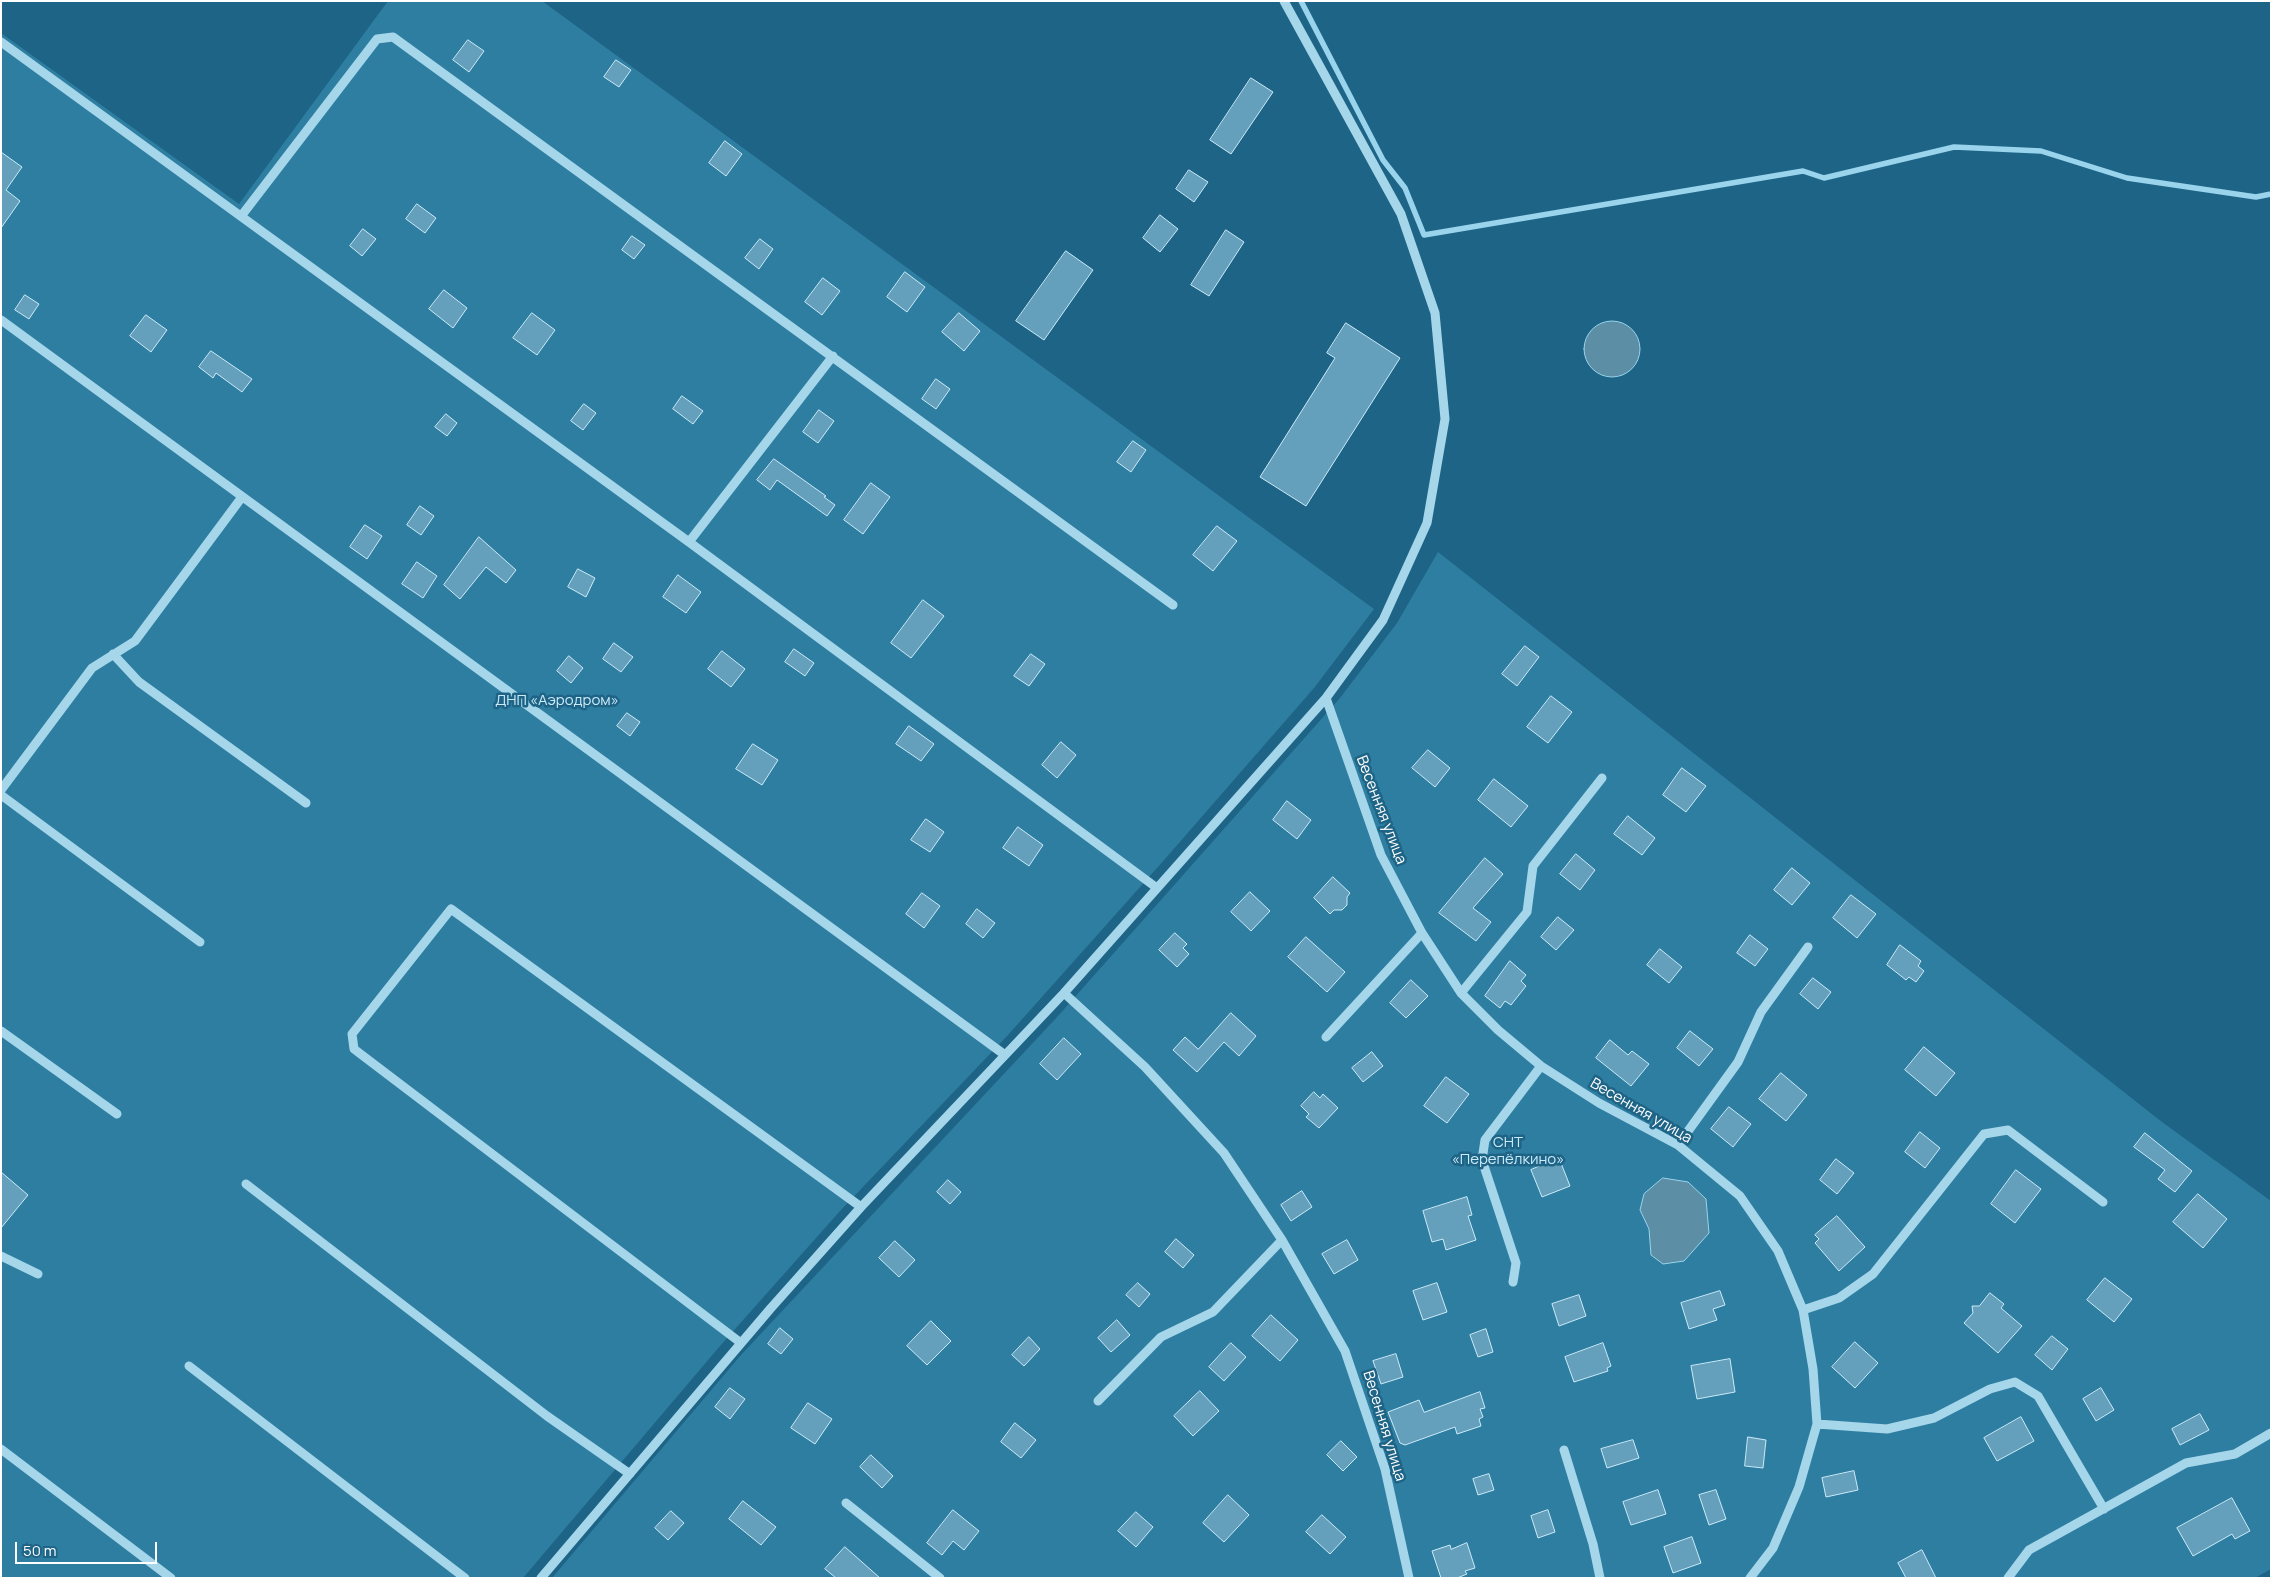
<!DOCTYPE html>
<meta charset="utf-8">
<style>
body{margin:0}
#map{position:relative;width:2272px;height:1579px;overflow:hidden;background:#1e6486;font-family:Manrope,sans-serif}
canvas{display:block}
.frame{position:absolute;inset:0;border:2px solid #fff;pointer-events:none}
.scale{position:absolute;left:15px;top:1542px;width:142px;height:22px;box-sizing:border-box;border:2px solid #fff;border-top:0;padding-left:6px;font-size:15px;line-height:18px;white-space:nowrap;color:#fff;-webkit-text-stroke:4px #1e6486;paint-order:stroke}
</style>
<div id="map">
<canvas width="2272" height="1579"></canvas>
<div class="frame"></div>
<div class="scale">50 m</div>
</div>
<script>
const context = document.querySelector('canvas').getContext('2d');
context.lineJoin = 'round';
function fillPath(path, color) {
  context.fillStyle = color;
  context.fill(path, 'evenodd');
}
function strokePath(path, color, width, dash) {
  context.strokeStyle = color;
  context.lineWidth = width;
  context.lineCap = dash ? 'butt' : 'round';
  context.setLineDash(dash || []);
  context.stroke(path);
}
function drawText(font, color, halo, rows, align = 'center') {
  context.font = font + ' Manrope,sans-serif';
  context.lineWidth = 5;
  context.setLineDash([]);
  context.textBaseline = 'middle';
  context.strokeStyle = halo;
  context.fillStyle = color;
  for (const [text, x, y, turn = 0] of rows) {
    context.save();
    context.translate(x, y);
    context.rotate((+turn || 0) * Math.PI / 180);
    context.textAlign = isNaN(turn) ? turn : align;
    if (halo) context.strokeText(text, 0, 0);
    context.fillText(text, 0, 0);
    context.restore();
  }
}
fillPath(new Path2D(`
 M388,1H542L1374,609L1314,688L1165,859L1008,1035L840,1211L720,1346L523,1578H1V33L239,204Z
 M1438,552L2162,1122L2271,1201V1569L2255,1578H552L741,1355L1058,1016L1340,698L1397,623Z`), '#2e7ea2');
const water = new Path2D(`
 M1584 349a28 28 0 1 1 56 0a28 28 0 1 1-56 0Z
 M1663,1178L1688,1182L1706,1199L1709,1233L1684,1261L1663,1264L1651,1255L1649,1229L1640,1210L1644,1194Z`);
fillPath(water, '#5c8ea5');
strokePath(water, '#99d4ec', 1);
strokePath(new Path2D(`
 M1301,1L1383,160L1405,188L1424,235L1803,171L1824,178L1954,147L2041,151L2127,178L2256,197L2271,194`), '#99d4ec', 5.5);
const building = new Path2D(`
 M468,40L484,51L469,72L453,60Z
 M616,60L631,70L619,87L604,77Z
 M1251,78L1273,92L1231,154L1210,140Z
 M725,141L742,154L726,176L709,163Z
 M1,152L22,167L6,190L20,201L1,228Z
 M1189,170L1208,182L1194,202L1176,189Z
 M417,204L436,218L425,233L406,219Z
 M1160,215L1178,229L1160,252L1143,238Z
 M363,229L376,239L362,256L350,246Z
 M1226,230L1244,242L1209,296L1191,285Z
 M632,236L645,245L634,259L622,250Z
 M760,239L773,249L759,269L745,258Z
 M1066,251L1093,270L1044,340L1016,321Z
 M905,272L925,287L907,312L887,297Z
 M823,278L840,291L822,315L805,302Z
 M444,290L467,308L453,328L429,309Z
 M25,295L39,304L29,319L15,310Z
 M532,313L555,330L537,355L513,338Z
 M959,313L980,331L964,351L942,332Z
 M146,315L167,330L151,352L130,336Z
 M1346,323L1400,358L1306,506L1260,477L1335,358L1327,353Z
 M211,351L252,379L242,392L216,373L213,378L199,367Z
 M936,379L950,389L936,409L922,399Z
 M682,396L703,411L693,424L673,409Z
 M584,404L596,413L583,430L571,421Z
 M819,410L834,421L818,443L803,432Z
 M446,414L457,423L447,436L435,427Z
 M1133,441L1146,450L1131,472L1117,462Z
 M774,459L826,496L824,497L835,505L827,516L777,480L770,490L757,480Z
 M871,483L890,497L863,534L844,520Z
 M420,506L434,516L421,535L407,525Z
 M365,525L382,536L367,559L350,547Z
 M1217,526L1237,541L1213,571L1193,555Z
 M479,537L516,570L506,583L486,567L460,599L444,585Z
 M417,562L437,576L423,598L402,584Z
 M578,569L595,578L586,597L568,587Z
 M678,575L701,592L686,613L663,597Z
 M923,600L944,616L911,658L891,643Z
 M614,643L633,657L621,672L603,659Z
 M1525,646L1539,657L1517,686L1502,674Z
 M794,649L814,663L805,676L785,662Z
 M722,651L745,669L731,687L708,669Z
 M1031,654L1045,664L1029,686L1014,676Z
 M569,656L583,668L571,683L557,671Z
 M1551,696L1572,712L1548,743L1527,727Z
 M627,713L640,722L630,736L617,726Z
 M909,726L934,744L921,761L896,744Z
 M1061,742L1076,755L1057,778L1042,765Z
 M753,744L778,760L762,785L736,769Z
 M1428,750L1450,768L1435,787L1412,768Z
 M1682,768L1706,786L1686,812L1663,795Z
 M1494,779L1528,806L1511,827L1478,800Z
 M1287,801L1311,820L1297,839L1273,820Z
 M1628,816L1655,838L1642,855L1614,834Z
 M926,819L944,832L930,852L911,840Z
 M1018,827L1043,845L1029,866L1003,848Z
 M1576,854L1595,870L1580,890L1560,874Z
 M1485,858L1503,874L1473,908L1491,922L1476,941L1439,913Z
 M1792,868L1810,883L1792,905L1774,890Z
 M1333,877L1350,893L1347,897V905L1342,910H1334L1330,914L1314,898Z
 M1250,892L1270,911L1251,931L1231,912Z
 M922,893L940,906L924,928L906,914Z
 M1851,895L1876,914L1857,938L1833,918Z
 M977,909L995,923L983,938L966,924Z
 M1558,917L1574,930L1556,950L1541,937Z
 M1175,933L1187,944L1183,948L1189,954L1177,967L1159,950Z
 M1750,935L1768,949L1755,966L1737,953Z
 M1306,937L1345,972L1327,992L1288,957Z
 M1900,945L1921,961L1918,966L1924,971L1916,982L1909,977L1906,980L1887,965Z
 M1660,949L1682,967L1669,983L1647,965Z
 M1510,961L1526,975L1521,981L1526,986L1511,1005L1505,1001L1500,1008L1485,996Z
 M1813,978L1831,992L1818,1009L1800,994Z
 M1411,980L1428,996L1406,1018L1390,1003Z
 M1231,1013L1256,1036L1239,1056L1224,1042L1197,1072L1173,1050L1185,1037L1198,1049Z
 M1690,1031L1713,1049L1699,1066L1677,1048Z
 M1064,1038L1081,1054L1057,1080L1040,1064Z
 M1610,1040L1628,1055L1632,1051L1649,1064L1631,1086L1596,1058Z
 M1924,1047L1955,1073L1936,1096L1905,1070Z
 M1372,1052L1383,1066L1363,1082L1352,1068Z
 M1781,1073L1807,1095L1786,1121L1759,1099Z
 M1446,1077L1469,1094L1447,1123L1424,1106Z
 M1314,1092L1320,1098L1323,1094L1338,1108L1319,1128L1306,1117L1309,1114L1301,1106Z
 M1729,1107L1751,1124L1733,1147L1711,1129Z
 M1920,1132L1940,1148L1925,1168L1905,1152Z
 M2145,1133L2192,1171L2175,1192L2158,1179L2165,1170L2134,1147Z
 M1559,1158L1570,1186L1542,1197L1531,1170Z
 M1836,1159L1854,1173L1837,1194L1820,1180Z
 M2016,1170L2041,1189L2015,1223L1991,1204Z
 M1,1172L28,1195L1,1228Z
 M948,1180L961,1192L950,1204L937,1192Z
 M1302,1191L1312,1207L1291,1221L1281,1205Z
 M2198,1194L2227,1219L2203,1248L2173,1222Z
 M1467,1197L1472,1215L1468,1216L1476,1240L1446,1250L1443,1239L1432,1242L1423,1211Z
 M1837,1216L1865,1247L1839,1271L1815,1243L1819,1239L1815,1235Z
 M1176,1239L1194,1255L1183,1268L1165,1252Z
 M1347,1240L1358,1260L1334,1274L1322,1254Z
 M895,1241L915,1260L899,1277L879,1258Z
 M2105,1278L2132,1299L2114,1322L2087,1300Z
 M1138,1283L1150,1294L1139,1307L1126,1295Z
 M1437,1283L1447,1312L1423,1320L1413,1291Z
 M1720,1291L1725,1305L1713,1309L1717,1320L1689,1329L1681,1303Z
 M1990,1293L2004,1304L2001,1308L2022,1326L1998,1353L1964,1323L1973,1313L1972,1306H1979Z
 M1579,1295L1586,1316L1559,1326L1552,1304Z
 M1271,1315L1298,1340L1280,1361L1252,1336Z
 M1117,1320L1130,1335L1111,1352L1098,1338Z
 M931,1321L951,1341L927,1365L907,1346Z
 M780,1328L793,1339L781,1354L768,1344Z
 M1486,1329L1493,1352L1478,1357L1470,1335Z
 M2052,1336L2068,1349L2052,1370L2035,1355Z
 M1029,1337L1040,1349L1024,1366L1012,1355Z
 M1855,1342L1878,1363L1855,1388L1832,1367Z
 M1231,1343L1246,1357L1224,1381L1209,1367Z
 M1603,1343L1611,1366L1607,1368L1608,1371L1574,1382L1565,1357Z
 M1396,1354L1403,1377L1381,1384L1373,1361Z
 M1730,1359L1735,1392L1697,1399L1691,1366Z
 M730,1388L745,1399L730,1419L715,1407Z
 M2101,1388L2114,1410L2096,1421L2083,1399Z
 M1200,1391L1219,1411L1193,1436L1174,1416Z
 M1480,1392L1485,1408L1480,1409L1483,1417L1479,1419L1481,1426L1457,1434L1455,1427L1405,1445L1400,1443L1388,1412L1419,1400L1424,1412Z
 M808,1403L832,1419L815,1444L791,1428Z
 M2200,1414L2209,1430L2180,1445L2172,1429Z
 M2021,1417L2034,1441L1997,1461L1984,1438Z
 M1015,1423L1036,1440L1021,1458L1001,1442Z
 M1748,1437L1766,1440L1763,1468L1745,1466Z
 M1633,1440L1639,1458L1607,1468L1601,1449Z
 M1341,1441L1357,1457L1343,1471L1327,1455Z
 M871,1455L893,1476L882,1488L860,1467Z
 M1854,1471L1858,1490L1826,1497L1822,1478Z
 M1489,1474L1494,1490L1478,1495L1473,1479Z
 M1658,1490L1666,1514L1631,1525L1623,1502Z
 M1716,1490L1726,1519L1709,1525L1699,1495Z
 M1228,1495L1249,1515L1224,1542L1203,1523Z
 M2232,1498L2250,1531L2235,1539L2232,1534L2193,1556L2177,1528Z
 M743,1501L776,1527L761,1545L729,1519Z
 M953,1510L979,1531L964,1550L953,1541L942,1555L927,1543Z
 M1548,1510L1555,1532L1538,1538L1531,1516Z
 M671,1511L684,1523L668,1540L655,1528Z
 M1136,1512L1153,1527L1136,1547L1118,1531Z
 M1322,1515L1346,1537L1330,1554L1306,1532Z
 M1692,1537L1701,1563L1673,1573L1664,1547Z
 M1467,1543L1475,1568L1465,1571L1467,1574L1457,1578H1441L1432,1551L1450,1545L1451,1549Z
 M845,1547L880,1578H836L825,1569Z
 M1922,1550L1936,1578H1906L1898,1563Z`);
fillPath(building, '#64a0bb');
strokePath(building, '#cbeaf8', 1);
strokePath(new Path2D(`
 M1,42L689,542L1157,888
 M242,215L377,39L393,37L1173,605
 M1,320L1005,1055
 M689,542L833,356
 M113,654L139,682L306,803
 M1326,698L1381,855L1422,933L1461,993L1498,1030L1541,1066L1599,1103L1678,1145L1740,1196L1778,1251L1803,1310L1813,1369L1817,1424L1799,1487L1773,1548L1750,1578
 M1,790L92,668L135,641L242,497
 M1,795L200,942
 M1064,993L1145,1067L1224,1153L1282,1240L1345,1351L1385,1469L1409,1578
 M1461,993L1527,912L1533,866L1602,778
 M1,1031L117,1114
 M1326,1037L1422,933
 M1678,1145L1738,1062L1761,1012L1808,947
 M246,1184L547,1416L630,1474
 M1,1256L38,1274
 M1513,1282L1516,1263L1482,1160L1485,1140L1541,1066
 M1803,1310L1839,1298L1873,1274L1984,1134L2008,1130L2103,1202
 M741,1343L354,1049L352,1034L451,909L861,1207
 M189,1366L465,1578
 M1098,1401L1161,1337L1213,1312L1282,1240
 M1817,1424L1887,1429L1934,1418L1990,1389L2015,1382L2038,1396L2104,1509
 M1,1449L171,1578
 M1564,1450L1593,1544L1600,1578
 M846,1503L940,1578
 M541,1578L771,1308L861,1207L1064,993L1326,698L1383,620L1427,523L1445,419L1435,313L1401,214L1284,1
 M2008,1578L2029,1550L2186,1463L2235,1454L2271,1433`), '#a6d6ea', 9);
drawText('15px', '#cbeaf8', '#1e6486', [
 ["ДНП «Аэродром»",557,701],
 ["СНТ",1508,1143],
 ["«Перепёлкино»",1508,1160]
]);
drawText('15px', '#fff', '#1e6486', [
 ["Весенняя улица",1381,810,69],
 ["Весенняя улица",1641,1111,30],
 ["Весенняя улица",1384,1426,73]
]);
</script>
